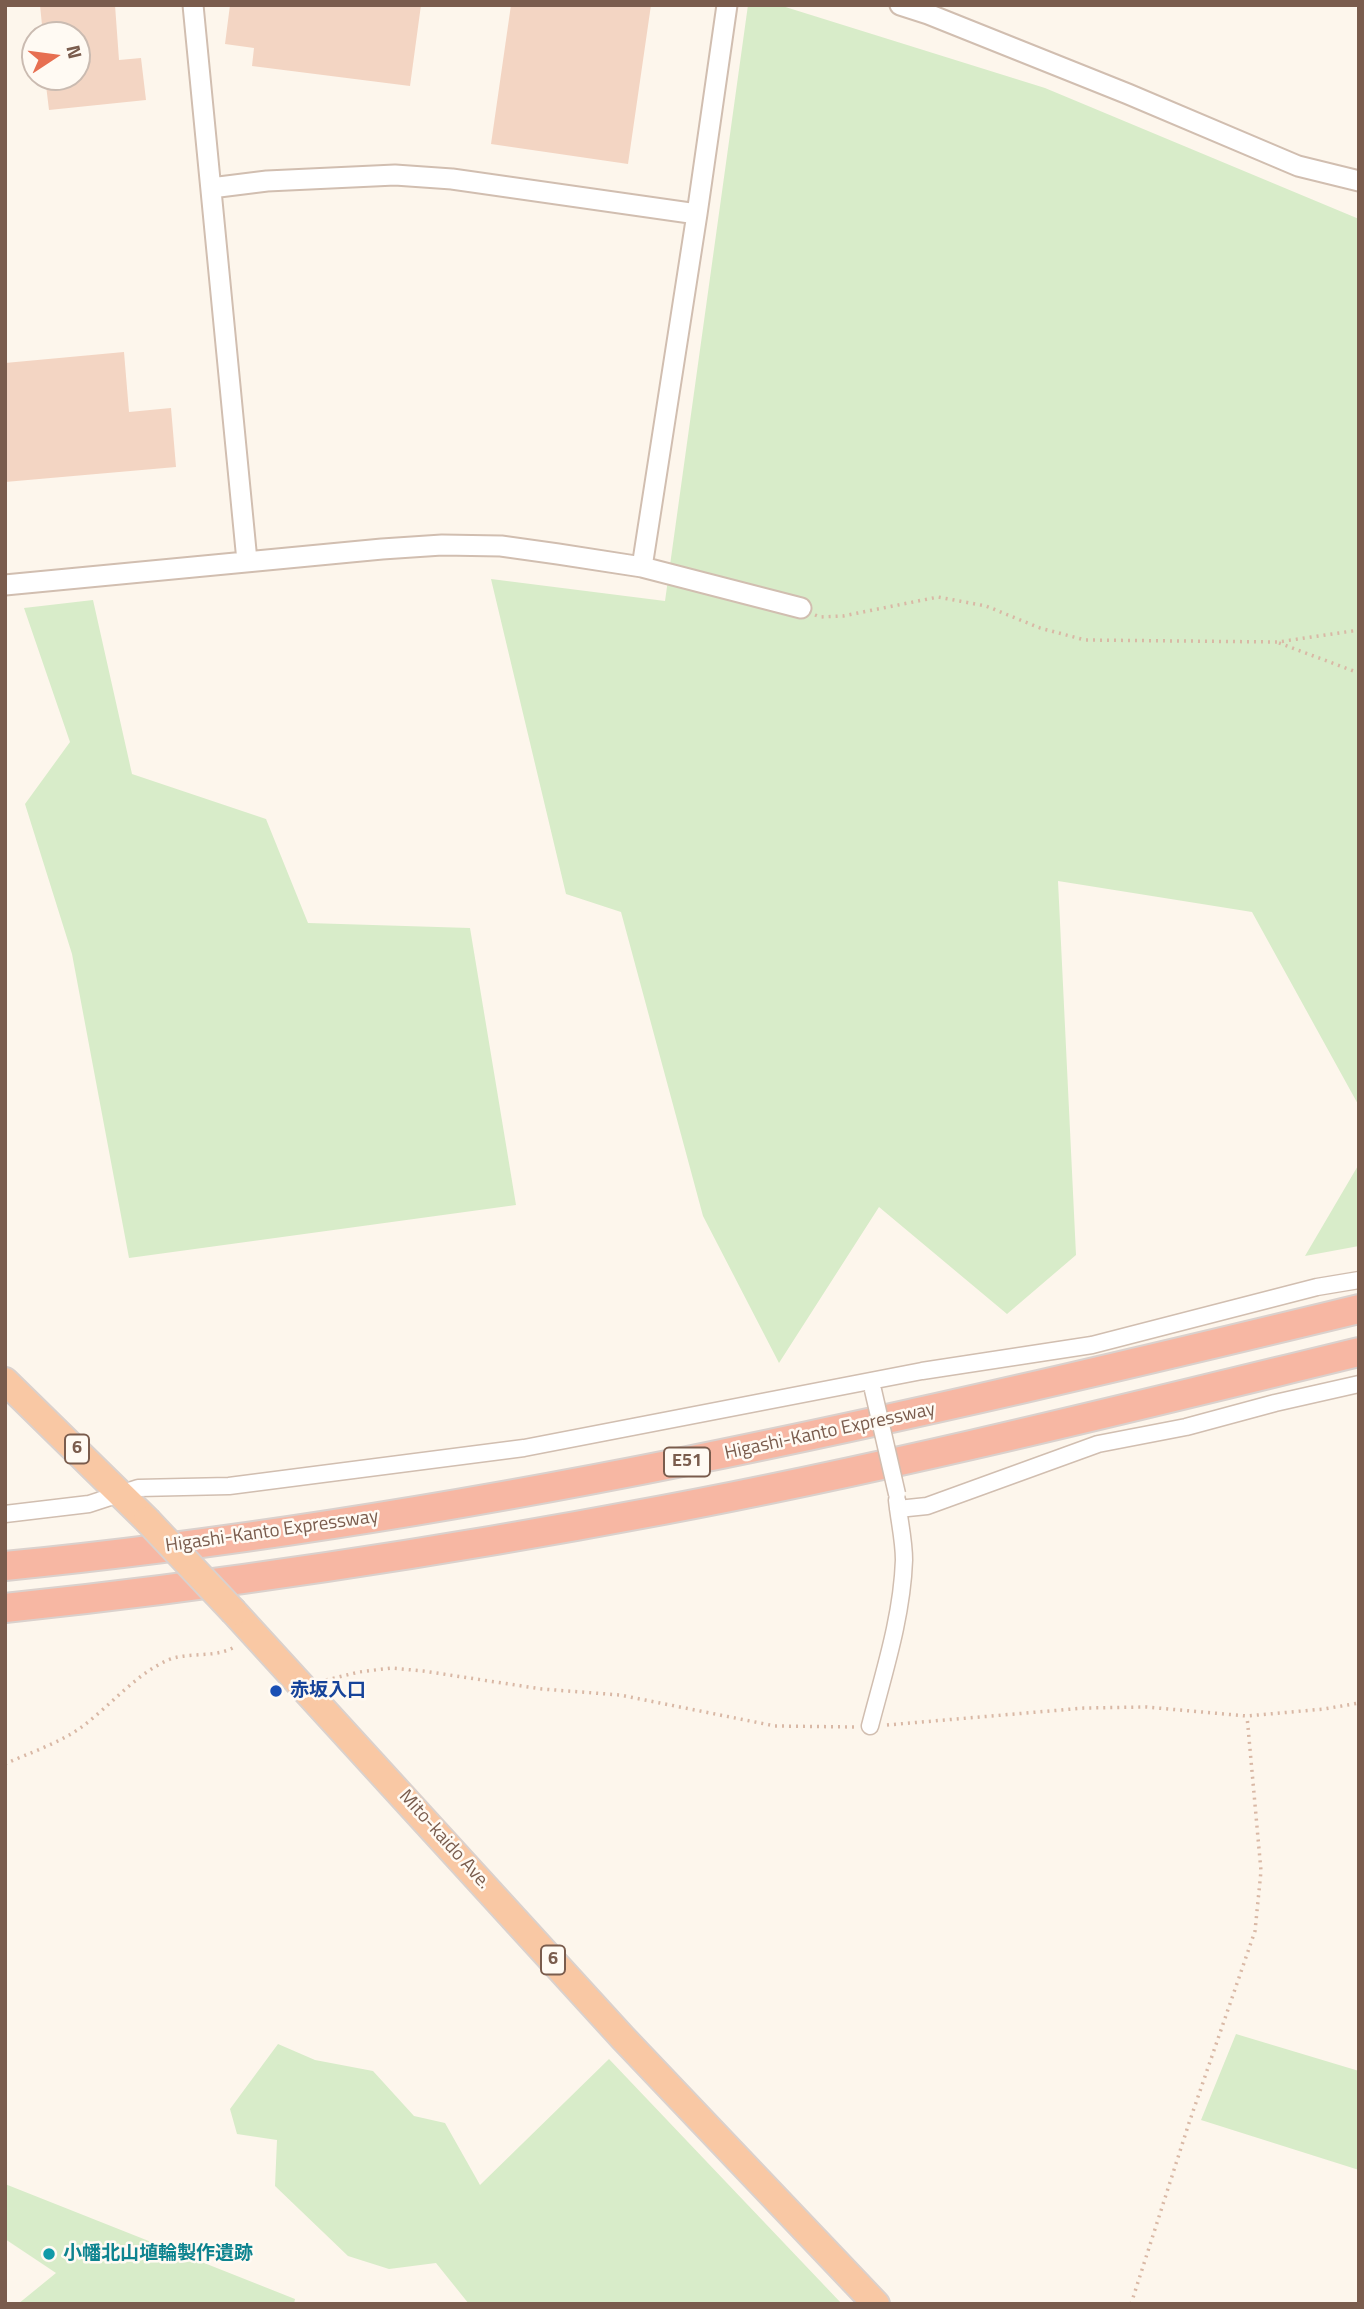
<!DOCTYPE html>
<meta charset="utf-8">
<style>
body{margin:0}
#map{position:relative;width:1364px;height:2309px;overflow:hidden;background:#fdf6ec;font-family:"Titillium Web",sans-serif}
canvas{display:block}
.frame{position:absolute;inset:0;border:7px solid #7a5c4d;pointer-events:none}
.north{position:absolute;left:21px;top:21px;width:70px;height:70px;box-sizing:border-box;background:#fffaf3;border:2px solid #cabbb1;border-radius:50%;rotate:77deg;font-size:19px;font-weight:700;line-height:28px;text-align:center;color:#7a5c4d}
.north::after{content:'';display:block;margin:auto;width:24px;height:32px;background:#e76f51;clip-path:polygon(50% 0,100% 100%,50% 72%,0 100%)}
</style>
<div id="map">
<canvas width="1364" height="2309"></canvas>
<div class="frame"></div>
<div class="north">N</div>
</div>
<script>
const context = document.querySelector('canvas').getContext('2d');
context.lineJoin = 'round';
function fillPath(path, color) {
  context.fillStyle = color;
  context.fill(path, 'evenodd');
}
function strokePath(path, color, width, dash) {
  context.strokeStyle = color;
  context.lineWidth = width;
  context.lineCap = dash ? 'butt' : 'round';
  context.setLineDash(dash || []);
  context.stroke(path);
}
function drawText(font, color, halo, rows, align = 'center') {
  context.font = font + ' "Titillium Web","Noto Sans JP",sans-serif';
  context.lineWidth = 5;
  context.setLineDash([]);
  context.textBaseline = 'middle';
  context.strokeStyle = halo;
  context.fillStyle = color;
  for (const [text, x, y, turn = 0] of rows) {
    context.save();
    context.translate(x, y);
    context.rotate((+turn || 0) * Math.PI / 180);
    context.textAlign = isNaN(turn) ? turn : align;
    if (halo) context.strokeText(text, 0, 0);
    context.fillText(text, 0, 0);
    context.restore();
  }
}
fillPath(new Path2D(`
 M748,5H779L1045,88L1359,219V1106L1252,912L1058,881L1076,1255L1007,1314L879,1207L779,1363L703,1216L621,912L566,894L491,579L665,601Z
 M93,600L132,774L266,819L308,923L470,928L516,1205L129,1258L72,954L25,804L70,742L24,608Z
 M1359,1164V1246L1305,1256Z
 M1236,2034L1359,2071V2170L1201,2120Z
 M278,2044L315,2060L373,2071L414,2116L445,2123L480,2185L609,2059L842,2304H469L436,2263L389,2269L348,2256L275,2186L277,2140L237,2134L230,2109Z
 M5,2184L295,2299L294,2304H18L56,2273L5,2239Z`), '#d8ecc9');
fillPath(new Path2D(`
 M40,5H115L119,60L141,58L146,100L49,110L45,77H77V35H43Z
 M230,5H421L410,86L252,66L254,48L225,44Z
 M511,5H651L628,164L491,144Z
 M124,352L129,412L171,408L176,467L5,482V363Z`), '#f3d5c3');
const minor = new Path2D(`
 M898,1509L927,1506L1098,1444L1186,1427L1275,1403L1359,1384
 M5,1514L89,1504L138,1488L229,1486L524,1448L922,1371L1092,1345L1317,1287L1359,1280
 M870,1726C884,1672 902,1617 904,1560C904,1540 899,1520 897,1500`);
const tertiary = new Path2D(`
 M193,5L247,561
 M900,5L928,14L1128,94L1298,166L1359,181
 M211,188L267,181L395,175L452,179L697,214
 M642,567L697,214L727,5
 M5,585L382,549L442,545L501,546L558,554L642,567L801,608`);
const trunk = new Path2D(`
 M5,1381L147,1520
 M234,1612L623,2038L876,2304`);
const motorway = new Path2D(`
 M5,1566C464,1521 912,1417 1359,1309
 M5,1608C225,1585 446,1551 663,1510C897,1466 1128,1408 1359,1352`);
strokePath(minor, '#d1beb0', 19);
strokePath(tertiary, '#d1beb0', 23);
strokePath(trunk, '#dad1cd', 30);
strokePath(motorway, '#dad1cd', 32);
strokePath(new Path2D(`
 M815,615L820,617L843,616L938,597L986,606L1040,628L1085,640L1278,642L1359,630
 M1279,643L1359,673
 M326,1680L359,1672L391,1668L423,1671L542,1689L620,1695L775,1726L855,1727
 M887,1725L1084,1708L1146,1707L1247,1716L1324,1709L1359,1703
 M5,1764C29,1753 62,1742 83,1726C111,1705 136,1674 168,1660C190,1651 216,1659 236,1646
 M1131,2304L1189,2123L1255,1931L1261,1871L1247,1716`), '#d9b8a5', 3.5, [2, 5]);
strokePath(minor, '#fff', 16);
strokePath(tertiary, '#fff', 19);
strokePath(trunk, '#f9c8a4', 26);
strokePath(motorway, '#f7b7a3', 28);
const minorBridge = new Path2D(`
 M873,1390L897,1494`);
const trunkBridge = new Path2D(`
 M147,1520L234,1612`);
strokePath(minorBridge, '#d1beb0', 19, []);
strokePath(trunkBridge, '#dad1cd', 30, []);
strokePath(minorBridge, '#fff', 16);
strokePath(trunkBridge, '#f9c8a4', 26);
for (const [x, y, r, color] of [
 [276,1691,7,"#1a4fb4"],
 [49,2254,7,"#0f9aa8"]
]) {
  const dot = new Path2D();
  dot.arc(x, y, r, 0, 2 * Math.PI);
  context.fillStyle = color;
  context.fill(dot);
  strokePath(dot, '#fffaf3', 2.5);
}
for (const [x, y, w] of [
 [77,1449,24],
 [687,1462,46],
 [553,1960,24]
]) {
  const box = new Path2D();
  box.roundRect(x - w / 2, y - 14.5, w, 29, 5);
  context.fillStyle = '#fffaf3';
  context.fill(box);
  strokePath(box, '#7a5c4d', 2);
}
drawText('bold 18px', '#7a5c4d', null, [
 ["6",77,1449],
 ["E51",687,1462],
 ["6",553,1960]
]);
drawText('19px', '#7a5c4d', '#fffaf3', [
 ["Higashi-Kanto Expressway",830,1432,-12],
 ["Higashi-Kanto Expressway",272,1532,-8],
 ["Mito-kaido Ave.",444,1840,48]
]);
drawText('bold 19px', '#164399', '#fffaf3', [
 ["赤坂入口",290,1691]
], 'left');
drawText('bold 19px', '#0d838f', '#fffaf3', [
 ["小幡北山埴輪製作遺跡",63,2254]
], 'left');
</script>
